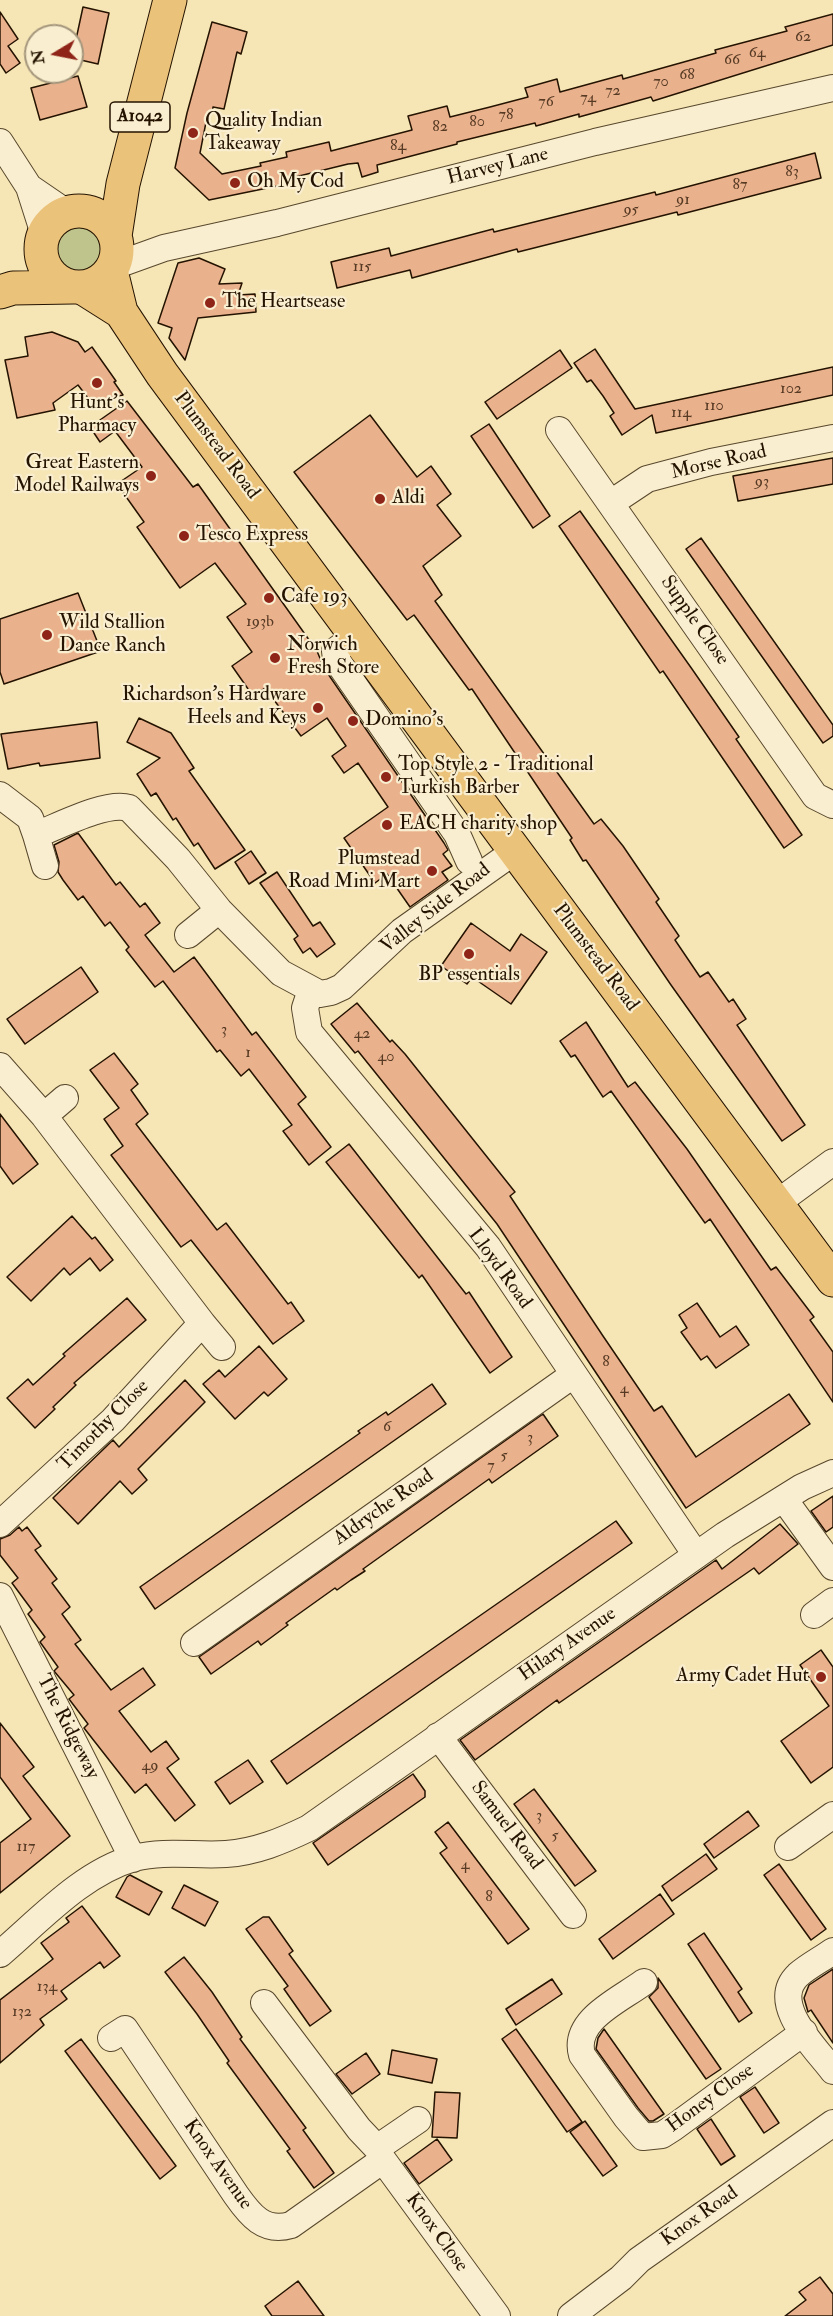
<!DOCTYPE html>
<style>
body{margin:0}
#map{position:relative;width:833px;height:2316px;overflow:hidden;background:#f6e5b5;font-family:"IM FELL Double Pica",serif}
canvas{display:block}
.north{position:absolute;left:24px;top:24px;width:60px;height:60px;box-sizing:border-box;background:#f9eecf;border:2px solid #a4967c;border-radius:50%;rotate:260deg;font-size:16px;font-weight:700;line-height:24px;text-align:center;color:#241300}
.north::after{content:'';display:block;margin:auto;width:21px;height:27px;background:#8f2418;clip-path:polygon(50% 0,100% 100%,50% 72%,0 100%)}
</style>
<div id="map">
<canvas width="833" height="2316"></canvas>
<div class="north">N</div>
</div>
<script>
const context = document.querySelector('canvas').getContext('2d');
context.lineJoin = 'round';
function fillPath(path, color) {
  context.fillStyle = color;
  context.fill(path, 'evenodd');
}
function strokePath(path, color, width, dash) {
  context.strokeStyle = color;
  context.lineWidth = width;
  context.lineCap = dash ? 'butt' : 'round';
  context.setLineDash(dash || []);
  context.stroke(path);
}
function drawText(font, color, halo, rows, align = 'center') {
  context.font = font + ' "IM FELL Double Pica",serif';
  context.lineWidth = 4.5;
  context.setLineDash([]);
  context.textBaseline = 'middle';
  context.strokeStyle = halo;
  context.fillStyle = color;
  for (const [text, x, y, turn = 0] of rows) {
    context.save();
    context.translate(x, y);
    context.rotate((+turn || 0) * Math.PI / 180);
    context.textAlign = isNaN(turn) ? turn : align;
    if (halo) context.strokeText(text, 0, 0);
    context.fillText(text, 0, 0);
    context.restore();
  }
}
fillPath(new Path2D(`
 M58 249a22 22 0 1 1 44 0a22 22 0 1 1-44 0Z`), '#bec48c');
const building = new Path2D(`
 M83,7L109,13L98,64L72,58Z
 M0,12L18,39L8,46L20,63L6,73L0,64Z
 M833,14V45L653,101L651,97L579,117V114L536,126L535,123L457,142V144L377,165L378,172L362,177L358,163L348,164L291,178L292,183L209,200L175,168L187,113L212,22L247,32L241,54L237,52L224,109L213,107L212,113L208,112L200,153L222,174L261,166L260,163L287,157L286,152L329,142L331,151L412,130L408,116L447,106L450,117L490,107L528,97L525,88L557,79L560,92L622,75L623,79L716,53L715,50L787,31L785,27Z
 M78,76L87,107L40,120L31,88Z
 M815,153L821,178L678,215L677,212L518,252L517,249L412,278L410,270L337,288L331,262L389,248L391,256L493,229L494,232L655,192L656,195Z
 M199,258L225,269L219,284L242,283L238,295L255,294L256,312L198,318L185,360L169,338L172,328L158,323L178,263Z
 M52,332L78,342L85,352L92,347L116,381L114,382L123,395L91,402L78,385L53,403L55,410L17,418L5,360L28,356L25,337Z
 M595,349L635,409L833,367V395L656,433L652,415L622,435L610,416L614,413L603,396L591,380L587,382L574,363Z
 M560,350L572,368L497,419L485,402Z
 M127,401L193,487L198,484L317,651L324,668L444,843L448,850L443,854L452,866L442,872L448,880L410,907L387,874L375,883L344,838L388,807L358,763L344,773L332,756L346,746L327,718L301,736L265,688L253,696L232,666L252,652L227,617L246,604L215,563L180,588L137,527L144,522L117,484L142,467L115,431L100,442L90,427Z
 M370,415L417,477L431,466L451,494L437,505L461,536L423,566L442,595L435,601L594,824L601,819L623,846L659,899L656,902L679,936L675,940L700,977L708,972L729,1002L733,999L746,1019L737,1025L805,1125L782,1141L671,985L586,860L583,861L570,840L572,838L472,689L469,690L414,615L407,620L294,472Z
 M489,424L550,516L533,528L471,436Z
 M833,458V484L738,501L733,476Z
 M580,511L692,669L739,737L736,739L802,835L784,848L663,671L660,673L559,526Z
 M701,538L833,725V736L823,743L686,549Z
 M78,593L101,651L4,684L0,672V619Z
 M139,718L171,733L194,768L189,771L245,850L215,869L198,843L194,846L176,818L173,820L156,793L151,796L137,774L160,758L127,742Z
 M97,722L100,758L40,766L39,763L8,769L1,734Z
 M78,833L116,885L120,882L140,907L145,903L160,923L145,935L174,972L194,957L252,1035L256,1032L306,1097L298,1104L331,1147L309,1165L283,1131L292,1125L249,1069L241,1076L220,1050L217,1052L163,981L155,987L126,950L129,947L110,922L105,926L83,896L78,900L63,880L58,872L59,862L54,845Z
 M251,851L266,873L249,884L235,862Z
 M277,872L313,926L320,922L335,944L317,957L310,948L303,953L294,939L298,936L260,883Z
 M471,923L510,951L521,934L547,952L511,1004L472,977L467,984L441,966Z
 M81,967L98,992L25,1044L7,1019Z
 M357,1003L390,1042L392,1040L405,1054L515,1192L510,1196L603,1336L654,1411L662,1406L696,1457L789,1394L810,1424L686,1508L497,1224L358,1051L355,1053L331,1024Z
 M586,1022L628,1087L635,1082L687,1149L771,1270L776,1267L814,1317L810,1320L833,1352V1402L710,1219L705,1223L611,1091L603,1097L575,1055L571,1057L560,1041Z
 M114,1053L138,1084L131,1090L148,1114L136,1124L217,1230L226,1223L288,1304L291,1302L304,1321L273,1344L191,1240L181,1247L111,1155L123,1146L104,1119L119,1108L90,1070Z
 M0,1114L38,1164L13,1184L0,1166Z
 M349,1144L466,1294L469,1292L512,1357L490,1373L422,1275L419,1278L326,1162Z
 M72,1216L92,1239L95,1237L113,1260L100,1271L90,1258L70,1275L64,1268L31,1301L7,1277Z
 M127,1298L146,1320L74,1383L76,1385L53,1407L55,1409L35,1428L7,1398L28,1379L33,1385L65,1356L63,1354Z
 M697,1303L720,1337L736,1326L749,1345L716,1368L707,1356L701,1360L681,1332L687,1328L679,1315Z
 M259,1346L287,1379L268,1396L264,1392L235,1419L203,1384L219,1370L225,1377Z
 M185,1380L205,1402L138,1469L147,1480L132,1494L120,1481L78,1524L53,1498L113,1440L119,1447Z
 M432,1384L446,1404L155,1609L140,1587L360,1433L358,1431L386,1412L388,1415Z
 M543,1414L558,1436L492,1483L489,1479L363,1569L365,1571L351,1580L337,1590L335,1588L286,1623L288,1625L261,1645L258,1641L211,1674L199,1657Z
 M833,1496V1527L826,1532L811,1511Z
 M616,1521L632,1543L287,1784L271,1761Z
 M780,1524L798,1544L759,1574L754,1568L559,1703L557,1700L475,1760L460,1740L716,1560L722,1569Z
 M19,1527L22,1531L27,1527L41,1546L35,1550L57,1579L52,1583L70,1607L62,1614L81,1640L75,1644L111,1690L143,1668L155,1685L119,1711L151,1752L166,1741L179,1759L167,1768L195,1805L175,1821L146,1784L135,1793L84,1728L88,1724L69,1699L74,1695L54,1671L58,1667L40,1642L45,1637L28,1614L32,1610L12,1583L18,1578L0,1555V1539L10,1535Z
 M821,1650L833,1667V1767L811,1783L781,1741L829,1706L800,1665Z
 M0,1723L34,1767L23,1776L70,1836L0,1893V1843L31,1819L0,1777Z
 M248,1760L263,1782L230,1804L215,1782Z
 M413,1774L425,1791V1797L328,1865L313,1843Z
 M534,1789L596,1871L575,1886L514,1804Z
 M748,1811L759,1826L714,1858L704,1844Z
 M448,1822L529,1929L508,1944L440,1853L447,1848L435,1832Z
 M706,1854L717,1869L672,1901L662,1886Z
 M779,1864L826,1929L811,1940L764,1875Z
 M130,1875L162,1892L149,1915L116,1897L127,1877Z
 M184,1885L218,1902L205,1926L172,1908Z
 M660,1894L674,1914L613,1959L599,1939Z
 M82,1906L120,1956L104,1968L100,1962L61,1991L67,1999L40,2019L44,2025L0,2063V2000L53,1959L41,1943L69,1922L66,1918Z
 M263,1917H269L293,1951L289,1954L331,2011L310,2026L284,1989L288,1986L246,1929Z
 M704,1933L742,1989L738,1992L752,2013L739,2022L688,1944Z
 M184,1957L212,1992L242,2037L240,2039L306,2128L303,2130L334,2173L314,2188L287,2151L290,2149L227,2063L229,2061L197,2014L165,1972Z
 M833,1969V2043L811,2010L808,2012L804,1998L809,1985Z
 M658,1978L721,2069L706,2079L649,1997L658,1988Z
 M552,1979L562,1994L516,2025L506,2009Z
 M516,2029L582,2122L567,2132L502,2039Z
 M604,2029L664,2114L653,2121H649L638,2108L596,2049L598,2038Z
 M81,2039L176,2166L160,2179L65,2051Z
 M392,2050L437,2059L432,2083L388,2074Z
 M366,2053L380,2074L352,2094L336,2074Z
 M755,2087L779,2123L764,2133L740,2097Z
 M435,2092L460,2093L457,2138L432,2137Z
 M711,2119L735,2156L721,2165L697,2129Z
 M585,2121L617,2166L603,2176L570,2132Z
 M437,2139L452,2160L419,2184L404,2163Z
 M820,2277L833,2294V2316H785L806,2300L799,2292Z
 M298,2281L324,2316H272L265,2306Z`);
fillPath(building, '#eab18d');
strokePath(building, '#241300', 1.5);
const minor = new Path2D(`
 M0,142L29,187L44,234
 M29,187L67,213
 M114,266L164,248L277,223L595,142L833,88
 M559,430L815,796L833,805
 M611,503L647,479L711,462L833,438
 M357,635L335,651L336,659L457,834L469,861
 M0,795L30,818L36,835
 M45,866L36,835C59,826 106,801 129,808L178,859L219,910L281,973L320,994L331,992L342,987L402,931L515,851
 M188,935L219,910
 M311,990L305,1008L309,1032L488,1247L696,1555
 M0,1066L44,1116L202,1323L113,1420L0,1524
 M44,1116L65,1098
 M777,1203L833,1162
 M202,1323L222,1347
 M784,1499L833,1567
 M0,1596L133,1859
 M814,1615L833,1601
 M194,1643L573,1375
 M438,1736L573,1915
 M788,1847L833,1815
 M833,1951C822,1959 808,1966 798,1975C768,2004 816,2048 833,2071
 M0,1954C40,1920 82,1873 134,1858C165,1850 195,1856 226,1854C256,1852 282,1841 309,1828L725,1535L802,1487L833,1473
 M644,1982C620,2000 572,2020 582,2055L626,2117L643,2137L662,2135L673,2128L804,2032
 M264,2003L359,2129L377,2148L383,2160L497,2316
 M111,2038L125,2029L236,2195C250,2215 264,2233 291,2225L383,2160
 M377,2148L418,2120
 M571,2316L621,2278L639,2260L833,2123`);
const major = new Path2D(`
 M111,271L121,312
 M83,288L121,312L162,374L833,1280`);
const highway = new Path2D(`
 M41 249a38 38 0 1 1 76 0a38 38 0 1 1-76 0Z
 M115,236L123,184L170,0
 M0,292L13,288L73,287`);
strokePath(minor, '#58482d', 28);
strokePath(major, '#241300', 35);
strokePath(highway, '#241300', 35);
strokePath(minor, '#f9eecf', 26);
strokePath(major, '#ebc27a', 33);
strokePath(highway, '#ebc27a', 33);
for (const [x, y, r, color] of [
 [193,133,6,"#8f2418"],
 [235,183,6,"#8f2418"],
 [210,303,6,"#8f2418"],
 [97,383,6,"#8f2418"],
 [151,476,6,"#8f2418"],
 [380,499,6,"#8f2418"],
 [184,536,6,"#8f2418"],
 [269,598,6,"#8f2418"],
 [47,635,6,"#8f2418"],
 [275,658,6,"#8f2418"],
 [318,708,6,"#8f2418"],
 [353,721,6,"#8f2418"],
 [386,777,6,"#8f2418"],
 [387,825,6,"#8f2418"],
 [432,871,6,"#8f2418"],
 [469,954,6,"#8f2418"],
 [821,1677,6,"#8f2418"]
]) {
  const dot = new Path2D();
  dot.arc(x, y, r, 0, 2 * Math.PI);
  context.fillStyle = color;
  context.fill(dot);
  strokePath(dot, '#f9eecf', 2);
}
drawText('16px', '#563a23', null, [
 ["62",803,38],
 ["64",757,54],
 ["66",732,61],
 ["68",687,76],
 ["70",661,83],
 ["72",613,92],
 ["74",588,99],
 ["76",546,103],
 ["78",506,116],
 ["80",477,123],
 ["82",440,128],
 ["84",398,147],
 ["83",792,173],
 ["87",740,186],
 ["91",683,201],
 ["95",631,211],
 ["115",362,268],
 ["102",791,390],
 ["110",714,407],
 ["114",681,414],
 ["93",762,483],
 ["193b",260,623],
 ["3",224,1031],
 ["42",362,1035],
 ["1",248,1054],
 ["40",386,1058],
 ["8",606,1363],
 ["4",624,1390],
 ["6",387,1428],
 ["3",530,1439],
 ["5",504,1457],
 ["7",491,1467],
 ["49",150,1767],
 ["3",539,1817],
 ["5",555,1837],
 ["117",26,1848],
 ["4",465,1866],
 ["8",489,1898],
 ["134",47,1988],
 ["132",22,2013]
]);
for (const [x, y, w] of [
 [140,117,60]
]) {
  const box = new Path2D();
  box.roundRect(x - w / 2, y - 15, w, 30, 4.5);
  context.fillStyle = '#f9eecf';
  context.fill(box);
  strokePath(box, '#241300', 1.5);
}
drawText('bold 18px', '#241300', null, [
 ["A1042",140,117]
]);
drawText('20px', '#241300', '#f9eecf', [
 ["Quality Indian",205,122],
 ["Takeaway",205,145],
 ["Oh My Cod",247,183],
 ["The Heartsease",222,303],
 ["Hunt's",97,404,"center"],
 ["Pharmacy",97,427,"center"],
 ["Great Eastern",139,464,"right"],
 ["Model Railways",139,487,"right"],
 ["Aldi",392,499],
 ["Tesco Express",196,536],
 ["Cafe 193",281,598],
 ["Wild Stallion",59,624],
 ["Dance Ranch",59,647],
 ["Norwich",287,646],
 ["Fresh Store",287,669],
 ["Richardson's Hardware",306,696,"right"],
 ["Heels and Keys",306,719,"right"],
 ["Domino's",365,721],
 ["Top Style 2 - Traditional",398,766],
 ["Turkish Barber",398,789],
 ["EACH charity shop",399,825],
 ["Plumstead",420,860,"right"],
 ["Road Mini Mart",420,883,"right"],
 ["BP essentials",469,976,"center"],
 ["Army Cadet Hut",809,1677,"right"]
], 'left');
drawText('20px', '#241300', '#f9eecf', [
 ["Harvey Lane",498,167,-14],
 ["Plumstead Road",216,446,53],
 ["Morse Road",719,463,-13],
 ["Supple Close",694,621,55],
 ["Valley Side Road",436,909,-38],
 ["Plumstead Road",595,958,53],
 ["Lloyd Road",499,1269,54],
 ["Timothy Close",104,1426,-45],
 ["Aldryche Road",384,1508,-35],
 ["Hilary Avenue",568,1645,-35],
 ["The Ridgeway",67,1727,63],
 ["Samuel Road",506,1826,53],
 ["Honey Close",711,2099,-36],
 ["Knox Avenue",217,2165,55],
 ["Knox Road",700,2217,-35],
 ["Knox Close",436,2233,54]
]);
</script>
